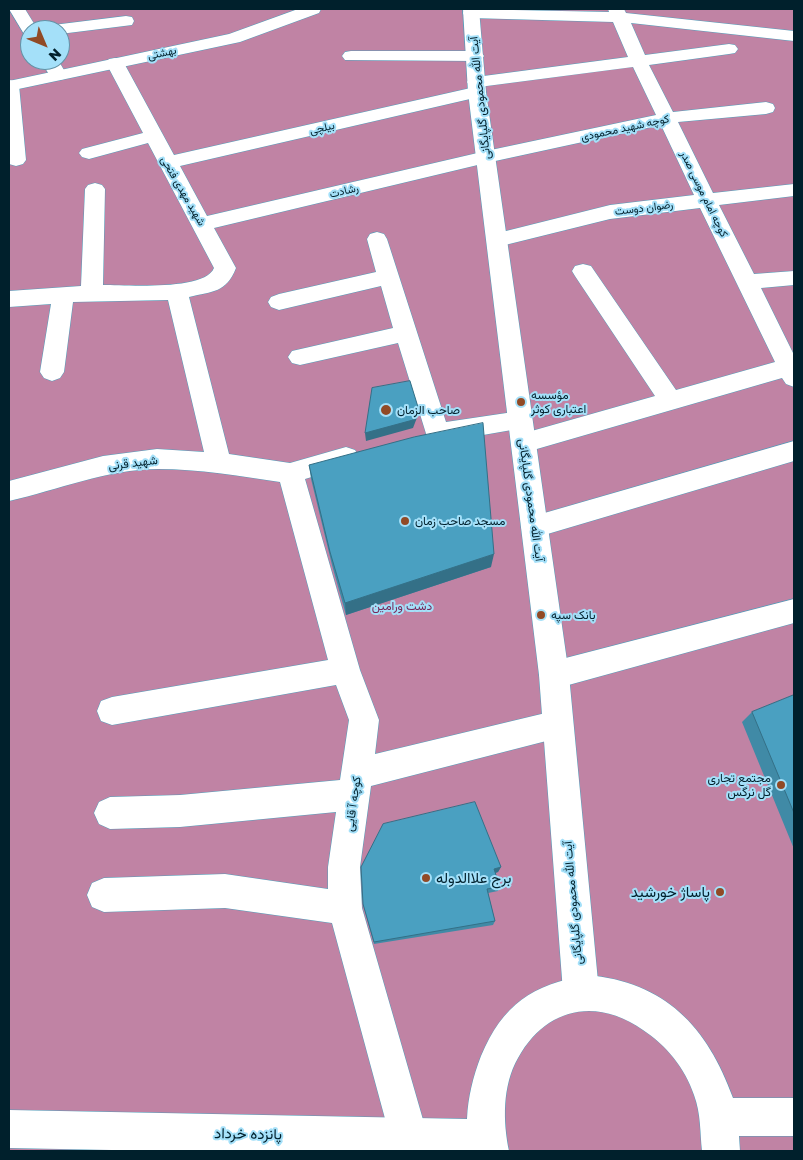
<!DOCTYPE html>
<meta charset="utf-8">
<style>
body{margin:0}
#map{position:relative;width:803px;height:1160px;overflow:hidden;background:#88d5f4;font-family:"Golos Text",sans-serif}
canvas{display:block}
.frame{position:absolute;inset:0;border:10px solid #00202c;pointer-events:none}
.north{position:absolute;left:20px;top:20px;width:50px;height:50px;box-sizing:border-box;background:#a4e0f9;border:1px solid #6293a7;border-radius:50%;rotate:135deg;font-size:14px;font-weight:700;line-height:20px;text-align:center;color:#00202c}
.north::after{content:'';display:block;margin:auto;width:18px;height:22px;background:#914a26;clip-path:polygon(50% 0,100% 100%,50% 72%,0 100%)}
</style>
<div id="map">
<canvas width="803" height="1160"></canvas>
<div class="frame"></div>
<div class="north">N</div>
</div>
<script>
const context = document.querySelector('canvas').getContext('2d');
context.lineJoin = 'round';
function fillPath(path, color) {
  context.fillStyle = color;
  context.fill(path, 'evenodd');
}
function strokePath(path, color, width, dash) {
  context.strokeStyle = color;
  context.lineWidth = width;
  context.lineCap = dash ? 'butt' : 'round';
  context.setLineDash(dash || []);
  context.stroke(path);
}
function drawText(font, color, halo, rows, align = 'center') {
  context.font = font + ' "Golos Text",Vazirmatn,sans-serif';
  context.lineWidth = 4;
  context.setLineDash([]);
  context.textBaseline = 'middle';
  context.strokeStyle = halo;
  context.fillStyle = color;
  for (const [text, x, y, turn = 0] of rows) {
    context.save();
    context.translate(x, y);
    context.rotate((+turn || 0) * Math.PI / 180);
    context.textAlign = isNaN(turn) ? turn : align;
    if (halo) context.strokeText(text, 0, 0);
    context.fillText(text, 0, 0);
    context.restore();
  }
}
fillPath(new Path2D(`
 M9,9H794V1151H9ZM30,30H60V60H30Z`), '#c083a4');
const minor = new Path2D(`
 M465,9L609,12L608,9H624L626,13L794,31V41L631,23L645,55L729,44L735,45L738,49L735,53L729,54L649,65L673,112L766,102L773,104L775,108L773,112L766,114L678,122L713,193L794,184V196L719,205L754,274L794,271V285L761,288L794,355V387L786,384L782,378L523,453L514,450L511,443L514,436L655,396L575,276L572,271L575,266L583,264L591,266L676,390L775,362L700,208L610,219L497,247L490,245L487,240L490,235L610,205L694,195L661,125L486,163L214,228L236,268C226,293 213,291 189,297L229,454L290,463L346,447L355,450L359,457L355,464L305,479L360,670L379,720L375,754L558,710L569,714L573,724L569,734L558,738L371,786L360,867L362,908L428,1137L422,1150L397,1151L390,1137L332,923L225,908L104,912L92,907L87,895L92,883L104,878L225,874L328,889V867L336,812L180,827L110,829L99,824L94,813L99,802L110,797L180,795L340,780L349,720L336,685L112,725L101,721L97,711L101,701L112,697L328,660L280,482C240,476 199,469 158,469C107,469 58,490 9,501V481L103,456L157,449L204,452L168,300L73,302L64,372L60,378L52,381L44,378L40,372L51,304L9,307V291L81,286L85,189L88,185L95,183L102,185L105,189L103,285C126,285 205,291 214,268L148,143L89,159L82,157L79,153L82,149L143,133L106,63L109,59L115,58L121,59L124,63L174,155L475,87L470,86L467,82L470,78L476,77L628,57L613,22L471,18L465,17L463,13ZM633,67L656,115L486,151L207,216L180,166L483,96L486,92L483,88L479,87Z
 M126,16L132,17L134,21L132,25L60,34V30H45L47,26L53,25Z
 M351,51H475L481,52L484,56L481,60L475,61L345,60L342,56L345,52Z
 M9,80L16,81L19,85L26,160L23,164L16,166L9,164Z
 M377,232L384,234L387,239L446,422L520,411L529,413L532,420L529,427L437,443L428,440L398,343L300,365L292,363L288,357L292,351L393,328L381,286L279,310L271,307L268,302L271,297L279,294L376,272L367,239L370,234Z
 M794,441V461L534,538L525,535L521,527L525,519L534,516Z
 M794,599V623L554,689L544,685L539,675L544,665L554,661Z`);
const tertiary = new Path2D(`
 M9,9H25L38,30H30V35L24,34Z
 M40,60H58L67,75L64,79L58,80L52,79Z`);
const secondary = new Path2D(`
 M298,9H321L319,13L240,42L9,91V81L229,34Z
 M463,9H479L486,92L569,675L599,992L594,1005L581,1010L568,1005L563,992L539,675L468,92Z`);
const primary = new Path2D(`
 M587,975C665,982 707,1026 733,1098H794V1136H739L740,1151H702C700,1132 701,1114 694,1095C685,1068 666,1045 643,1030C597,997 546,1007 518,1058C502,1086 503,1122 509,1151H163L9,1148V1110L467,1119C468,1097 473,1077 481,1056C503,1004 532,985 587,975Z`);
strokePath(minor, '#519ebb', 1);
strokePath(tertiary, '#519ebb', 1);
strokePath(secondary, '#519ebb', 1);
strokePath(primary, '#519ebb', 1);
fillPath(minor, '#fff');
fillPath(tertiary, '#fff');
fillPath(secondary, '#fff');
fillPath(primary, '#fff');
fillPath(new Path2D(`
 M309,465L491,567L346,615L332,565L311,479Z
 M794,695V849L742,722L752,712Z
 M501,867L498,872L495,873L500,887L498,891L488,893L495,921L493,925L374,944L363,904Z`), '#408aa6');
fillPath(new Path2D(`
 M418,407V415L413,428L366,441L365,433Z
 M494,554L491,567L346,615L345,603Z
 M501,867L498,872L492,874L494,869Z`), '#347087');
const building = new Path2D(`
 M410,381L418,407L413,420L365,433L372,388Z
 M483,423L494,554L345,603L330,552L309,465L414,437Z
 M794,695V813L752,712Z
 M475,802L501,867L494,869L500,887L487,889L495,921L374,942L363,904L361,867L383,824Z`);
fillPath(building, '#4aa0c1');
strokePath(building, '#347087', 1);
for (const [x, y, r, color] of [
 [521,402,5,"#914a26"],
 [386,410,6,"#914a26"],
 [405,521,5,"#914a26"],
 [541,615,5,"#914a26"],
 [781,785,5,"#914a26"],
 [426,878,5,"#914a26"],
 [720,892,5,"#914a26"]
]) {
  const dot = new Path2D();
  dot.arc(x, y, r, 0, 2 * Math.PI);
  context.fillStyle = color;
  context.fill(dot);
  strokePath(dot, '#a4e0f9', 2);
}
drawText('11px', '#00202c', '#a4e0f9', [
 ["بهشتی",162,53,-12],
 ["بیلچی",322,128,-13],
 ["کوچه شهید محمودی",625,128,-12],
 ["شهید مهدی فتحی",183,191,60],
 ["رشادت",344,191,-13],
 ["کوچه امام موسی صدر",704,194,64],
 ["رضوان دوست",644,208,-7]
]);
drawText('12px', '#00202c', '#a4e0f9', [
 ["آیت الله محمودی گلپایگانی",480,98,-96],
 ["شهید قرنی",133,463,-7],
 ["آیت الله محمودی گلپایگانی",531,500,82],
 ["کوچه آ قایی",353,804,-82],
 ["آیت الله محمودی گلپایگانی",573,903,-95]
]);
drawText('12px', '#00202c', '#a4e0f9', [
 ["مؤسسه",531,395],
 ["اعتباری کوثر",531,409],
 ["صاحب الزمان",397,410],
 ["مسجد صاحب زمان",415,521],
 ["بانک سپه",551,615],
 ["مجتمع تجاری",771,778,"right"],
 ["گل نرگس",771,792,"right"]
], 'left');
drawText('12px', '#772759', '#a4e0f9', [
 ["دشت ورامین",402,606]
]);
drawText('15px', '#00202c', '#a4e0f9', [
 ["برج علاالدوله",436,878],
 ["پاساژ خورشید",710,892,"right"]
], 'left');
drawText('15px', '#00202c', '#a4e0f9', [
 ["پانزده خرداد",248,1134,1]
]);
</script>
